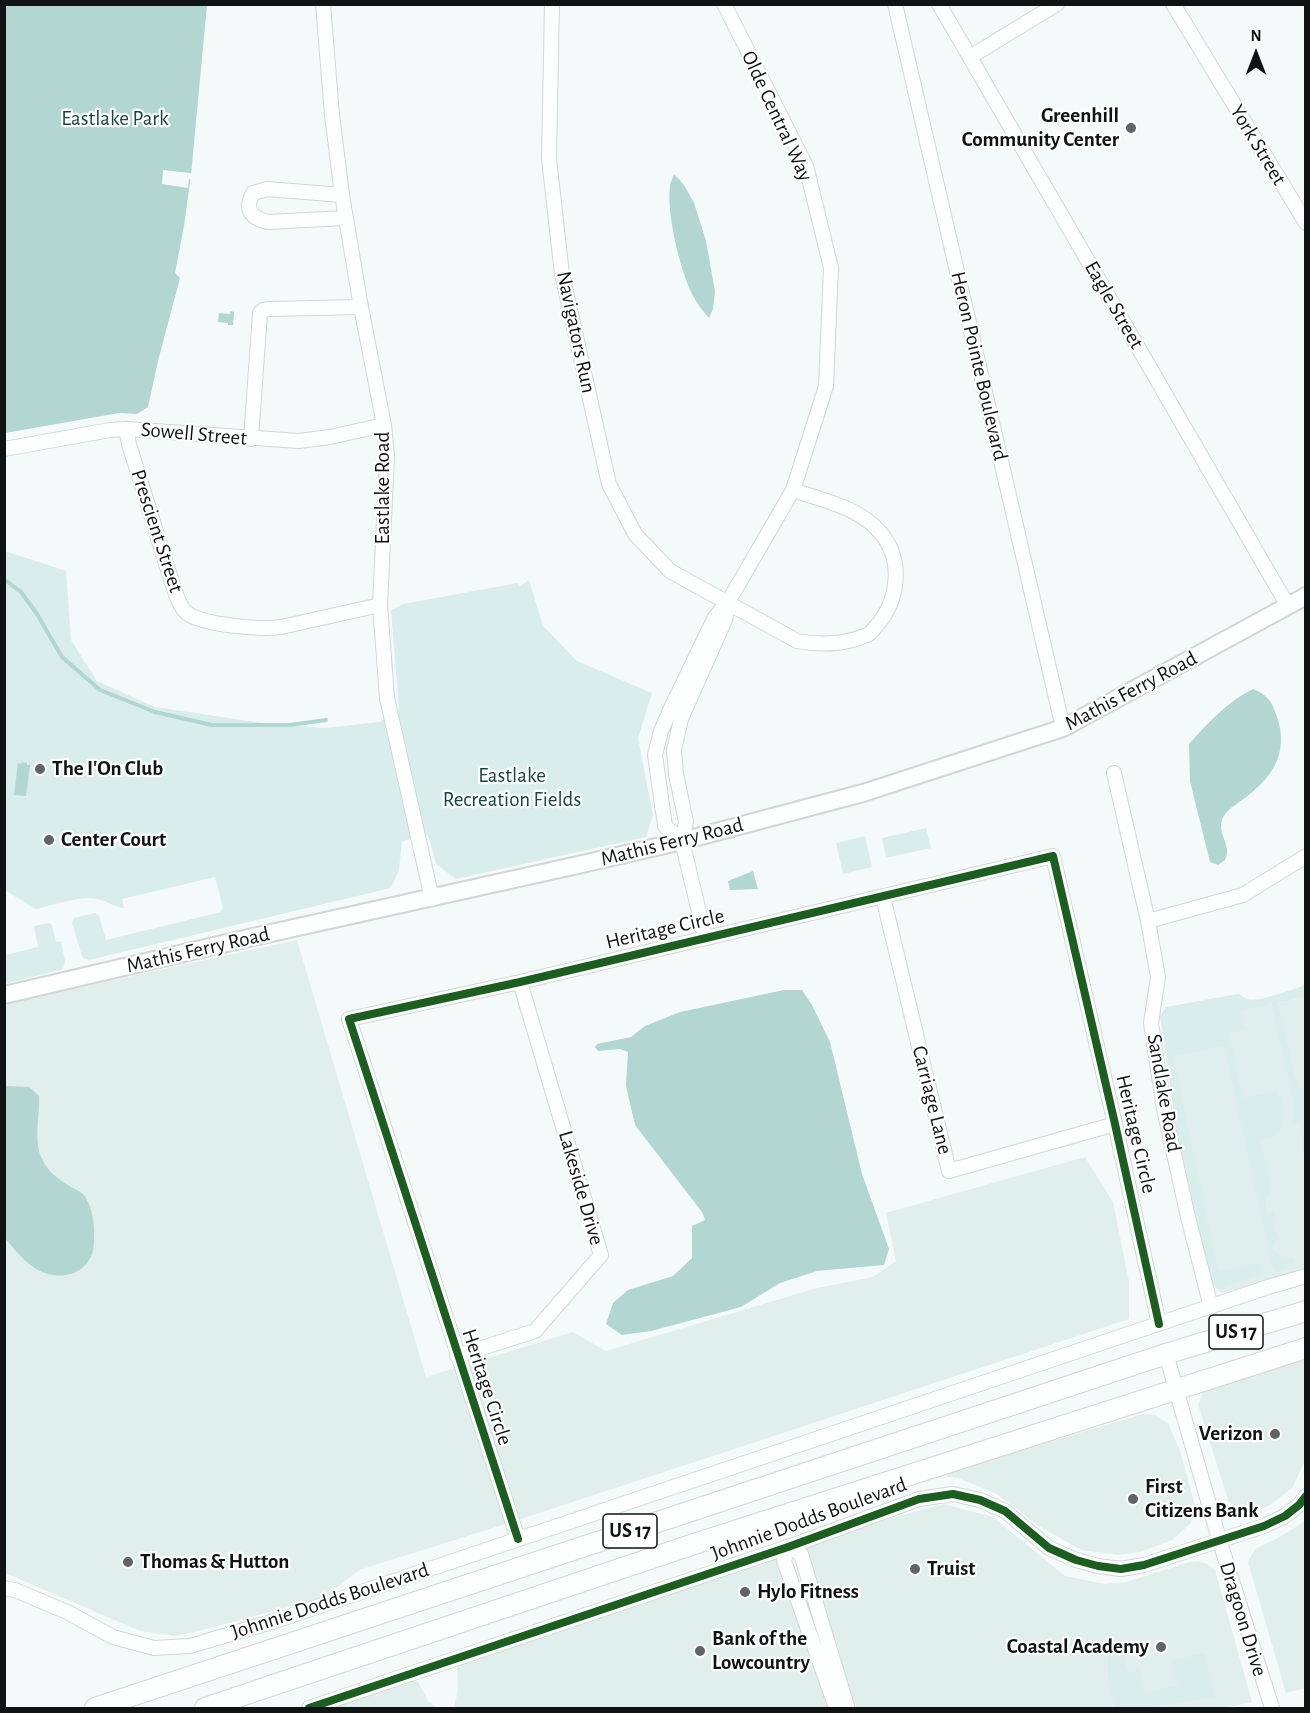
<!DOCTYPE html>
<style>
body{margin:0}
#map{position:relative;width:1310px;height:1713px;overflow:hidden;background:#f4faf9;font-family:"Alegreya Sans",sans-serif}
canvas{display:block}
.frame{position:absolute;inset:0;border:6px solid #101313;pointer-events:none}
.north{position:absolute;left:1226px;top:24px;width:60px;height:60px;-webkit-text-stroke:4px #fff;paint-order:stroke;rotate:0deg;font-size:16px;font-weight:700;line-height:24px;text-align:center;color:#101313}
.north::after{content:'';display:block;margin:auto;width:21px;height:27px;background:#101313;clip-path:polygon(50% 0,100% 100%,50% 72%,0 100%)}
</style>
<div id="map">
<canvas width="1310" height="1713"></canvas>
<div class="frame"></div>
<div class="north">N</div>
</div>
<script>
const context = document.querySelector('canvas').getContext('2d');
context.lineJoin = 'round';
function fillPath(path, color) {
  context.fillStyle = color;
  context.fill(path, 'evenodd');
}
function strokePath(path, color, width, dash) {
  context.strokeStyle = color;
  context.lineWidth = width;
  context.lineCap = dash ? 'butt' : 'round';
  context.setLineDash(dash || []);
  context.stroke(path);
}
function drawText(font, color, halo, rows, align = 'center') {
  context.font = font + ' "Alegreya Sans",sans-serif';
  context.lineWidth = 4.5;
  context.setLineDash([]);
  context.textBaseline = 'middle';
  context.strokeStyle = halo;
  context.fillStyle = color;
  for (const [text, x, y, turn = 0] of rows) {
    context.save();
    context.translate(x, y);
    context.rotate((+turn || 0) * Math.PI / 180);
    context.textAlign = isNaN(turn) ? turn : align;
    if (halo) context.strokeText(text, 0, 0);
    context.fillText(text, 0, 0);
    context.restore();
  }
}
fillPath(new Path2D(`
 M297,940L426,1377L573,1332L606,1351L817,1288L873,1277L896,1261L886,1213L1085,1157L1113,1202L1129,1282V1319L512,1522L359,1570L325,1597L199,1631L174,1636L140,1631L5,1573L4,1004Z
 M1305,997V1276L1221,1293L1211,1282L1175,1121L1167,1020L1279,1003Z
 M1305,1354V1461L1292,1488L1270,1505L1250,1513L1235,1510L1228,1500L1198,1404L1204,1391Z
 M1143,1414L1155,1415L1168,1423L1180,1451L1196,1509L1191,1523L1172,1540L1140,1552L1119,1555L1081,1550L1037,1525L997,1494L958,1478L947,1477V1474L962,1468Z
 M943,1504L993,1517L1065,1576L1105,1584L1126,1582L1190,1562L1198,1561L1207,1564L1215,1570L1252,1702L1224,1708H454L458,1690L457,1663L769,1558L780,1559L817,1667L841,1659L802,1547L885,1520Z
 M1305,1521V1688L1286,1693L1248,1562L1255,1549L1280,1537Z
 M406,1680L418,1682L428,1701L437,1708H321Z`), '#e0eeec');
fillPath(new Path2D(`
 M5,551L66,571L71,640L97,681L155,707L262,723L325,728L379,722L399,709L391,610L403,604L518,583L520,586L529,580L543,626L577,661L652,693L638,738L653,815L646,837L456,879L436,864L428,835L402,841L399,870L391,888L89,960L84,959L82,956L72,923L74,918L95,913L99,916L106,940L221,912L223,908L215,877L122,899L124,908C114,907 107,901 97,899C81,895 51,906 35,909L5,890Z
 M926,828L931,848L886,858L882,838Z
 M865,836L872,867L843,874L836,843Z
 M49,923L52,925L56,942L61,941L65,961L63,969L5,984V955L38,947L34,926Z
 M1305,985V997L1278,1003L1298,1089L1305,1087V1168L1301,1124L1293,1123V1100L1272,1004L1240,1011L1244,1030L1228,1033L1243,1098L1276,1091C1284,1104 1285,1119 1279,1132L1271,1137L1260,1140L1271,1185C1269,1197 1261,1201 1268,1213L1274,1212L1275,1230L1280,1238L1275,1242L1272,1248L1279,1256L1293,1258L1295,1265L1277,1272L1273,1268L1224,1046L1173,1056L1218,1271L1260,1263L1264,1268L1263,1274L1217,1289L1211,1282L1175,1121L1160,1016L1166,1007L1238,994C1239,994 1246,999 1247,999C1258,1003 1293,989 1305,985Z
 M1119,1640L1128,1673L1139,1670L1145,1693L1178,1685L1172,1661L1204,1653L1215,1696L1147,1708H1115L1108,1676V1643Z`), '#d9edeb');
fillPath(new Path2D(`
 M5,5H207L191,175L184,226L175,273L180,278L158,361L148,407L137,414L119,413L5,433Z
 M674,174L684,185L694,203L706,241L715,291L713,309L709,318C703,311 697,304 693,296C681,273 666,213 670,187C670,183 673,178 674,174Z
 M230,311L234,312L233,325H228V323L218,322L219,313L230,314Z
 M1253,689C1269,695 1273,704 1278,720C1288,755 1272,777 1245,798C1237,804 1225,810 1222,820C1218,831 1227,841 1227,851C1227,854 1226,857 1225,860L1218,865L1210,862L1190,781L1189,744C1208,723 1228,701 1253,689Z
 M22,762L27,763V765H30L26,796L14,795L18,763L21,764Z
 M753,871L758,889L730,890L728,881Z
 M784,990H802L812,1005L830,1042L862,1174L889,1249L884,1265L817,1271L780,1283L741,1307L651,1331L622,1335L606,1324L613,1303L628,1290L673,1276L692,1258V1226L705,1220L702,1212L635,1125L626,1086L628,1052L620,1049L598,1051L595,1047L597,1044L631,1037L645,1026L680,1012Z
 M5,1086L29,1087L39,1096C40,1117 33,1140 42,1159C48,1172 59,1180 71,1187C75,1189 80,1191 83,1194C93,1206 95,1227 94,1242C93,1273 63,1283 38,1270C24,1262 15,1250 5,1238Z`), '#b2d6d2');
fillPath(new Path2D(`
 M163,170L190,173L194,175V179H189L188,188L162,184Z`), '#f4faf9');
strokePath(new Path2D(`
 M4,579L21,592L37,614L62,657L100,690L155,712L212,725H290L326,720`), '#b2d6d2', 4);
const minor = new Path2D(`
 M323,4L332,115L342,195L361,307L384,425L387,456L380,605L387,698L432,899
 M552,4L549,159L562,274L609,484L635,534L670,571L797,641C818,645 836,645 856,639C860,637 866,636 869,634C873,631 878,624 881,620C900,594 902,556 879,531C858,507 822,500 793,490
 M895,4L1063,728
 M939,4L1288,606
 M1173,4L1306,223
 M970,57L1057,4
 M342,195L267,189L253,193C244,210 251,218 268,222L345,218
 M126,429L129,444C142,485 154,526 167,567C172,579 177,606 187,613C202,625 262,630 281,627L380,605
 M251,439L260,313L263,310L269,309L361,307
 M4,449L110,430L126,429L299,441L330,437L384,425
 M1114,773L1148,921L1158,977L1151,1023L1164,1109L1188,1217L1211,1307
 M682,841L665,826L655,755L661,731L671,708L715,617L728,602L793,490L826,386L831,268L806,166L724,4
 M883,897L949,1171L1115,1124
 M1148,921L1243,895L1306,856
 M705,937L682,841L686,822L676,774L674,750L681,719L725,620L728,606
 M1166,1354L1219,1539L1272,1708
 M457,1356L535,1331L601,1255L520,982
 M518,1539L349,1019L520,982L1053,856L1115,1124L1159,1324
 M788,1547L801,1554L847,1706
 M788,1547L784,1561L836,1708
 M4,1588L15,1590L67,1612L113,1637L154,1648L190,1646L278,1620L1268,1287L1306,1276
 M309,1708L788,1547L919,1499L953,1494L980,1500L1005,1511L1049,1548L1076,1560L1098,1566L1121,1569L1144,1565L1264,1526L1285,1516L1299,1505L1306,1496`);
const major = new Path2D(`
 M4,995L244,939L578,865L682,841L863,793L1063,728L1306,596`);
const highway = new Path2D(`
 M95,1708L1166,1354L1306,1311
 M205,1708L694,1544L1306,1348`);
strokePath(minor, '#d2d7d6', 16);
strokePath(major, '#d2d7d6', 20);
strokePath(highway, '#d2d7d6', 22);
strokePath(minor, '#fdfefe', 14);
strokePath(major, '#fdfefe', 16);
strokePath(highway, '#fdfefe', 20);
strokePath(new Path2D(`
 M518,1539L349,1019L520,982L1053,856L1115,1124L1159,1324
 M309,1708L788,1547L919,1499L953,1494L980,1500L1005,1511L1049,1548L1076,1560L1098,1566L1121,1569L1144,1565L1264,1526L1285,1516L1299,1505L1306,1496`), '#1b5e20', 8);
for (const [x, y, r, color] of [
 [1131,128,6,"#606464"],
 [40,769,6,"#606464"],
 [49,840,6,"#606464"],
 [1275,1434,6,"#606464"],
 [1133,1499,6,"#606464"],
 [128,1562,6,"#606464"],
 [915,1569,6,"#606464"],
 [745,1592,6,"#606464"],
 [1161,1647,6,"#606464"],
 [700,1651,6,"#606464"]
]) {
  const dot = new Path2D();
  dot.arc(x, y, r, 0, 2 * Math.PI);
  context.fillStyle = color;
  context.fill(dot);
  strokePath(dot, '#fff', 2);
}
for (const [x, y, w] of [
 [1236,1332,54],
 [630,1531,54]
]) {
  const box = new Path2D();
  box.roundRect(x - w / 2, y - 17, w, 34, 4.5);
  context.fillStyle = '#fff';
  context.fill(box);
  strokePath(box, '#101313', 1.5);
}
drawText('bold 20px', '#101313', null, [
 ["US 17",1236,1332],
 ["US 17",630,1531]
]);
drawText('21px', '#101313', '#fff', [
 ["Olde Central Way",777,116,65],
 ["York Street",1258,145,59],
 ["Eagle Street",1114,305,60],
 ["Navigators Run",576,332,78],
 ["Heron Pointe Boulevard",979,366,77],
 ["Sowell Street",194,434,5],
 ["Eastlake Road",383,488,-90],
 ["Prescient Street",157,531,72],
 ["Mathis Ferry Road",1131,691,-28],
 ["Mathis Ferry Road",672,842,-14],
 ["Heritage Circle",665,929,-13],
 ["Mathis Ferry Road",198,950,-13],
 ["Sandlake Road",1164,1093,80],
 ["Carriage Lane",932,1100,76],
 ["Heritage Circle",1136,1134,77],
 ["Lakeside Drive",581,1188,74],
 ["Heritage Circle",487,1387,72],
 ["Johnnie Dodds Boulevard",809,1519,-20],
 ["Johnnie Dodds Boulevard",330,1601,-18],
 ["Dragoon Drive",1243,1619,73]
]);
drawText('bold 21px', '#101313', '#fff', [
 ["Greenhill",1119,116,"right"],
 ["Community Center",1119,140,"right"],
 ["The I'On Club",52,769],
 ["Center Court",61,840],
 ["Verizon",1263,1434,"right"],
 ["First",1145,1487],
 ["Citizens Bank",1145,1511],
 ["Thomas & Hutton",140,1562],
 ["Truist",927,1569],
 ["Hylo Fitness",757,1592],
 ["Bank of the",712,1639],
 ["Lowcountry",712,1663],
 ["Coastal Academy",1149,1647,"right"]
], 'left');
drawText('21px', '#174542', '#fff', [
 ["Eastlake Park",115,119],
 ["Eastlake",512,776],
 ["Recreation Fields",512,800]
]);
</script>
